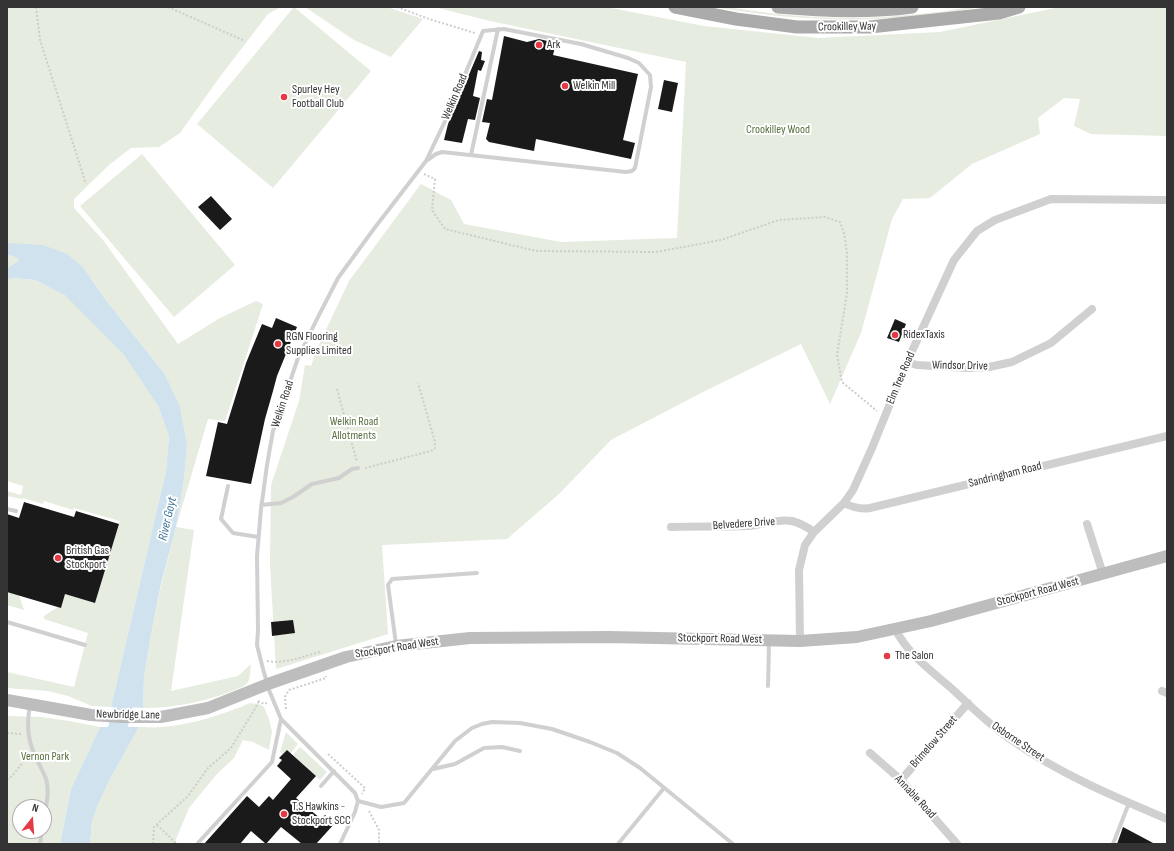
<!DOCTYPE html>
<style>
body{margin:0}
#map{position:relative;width:1174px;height:851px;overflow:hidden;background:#fff;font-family:"Sofia Sans Condensed",sans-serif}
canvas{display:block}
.frame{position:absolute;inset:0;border:8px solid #333;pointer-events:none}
.north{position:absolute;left:12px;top:799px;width:40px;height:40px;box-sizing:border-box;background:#fff;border:1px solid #adadad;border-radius:50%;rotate:17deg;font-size:11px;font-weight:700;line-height:16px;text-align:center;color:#333}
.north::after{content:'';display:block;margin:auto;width:14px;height:18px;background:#e63946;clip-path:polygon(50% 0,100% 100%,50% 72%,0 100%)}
</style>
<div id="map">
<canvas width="1174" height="851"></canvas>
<div class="frame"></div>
<div class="north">N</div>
</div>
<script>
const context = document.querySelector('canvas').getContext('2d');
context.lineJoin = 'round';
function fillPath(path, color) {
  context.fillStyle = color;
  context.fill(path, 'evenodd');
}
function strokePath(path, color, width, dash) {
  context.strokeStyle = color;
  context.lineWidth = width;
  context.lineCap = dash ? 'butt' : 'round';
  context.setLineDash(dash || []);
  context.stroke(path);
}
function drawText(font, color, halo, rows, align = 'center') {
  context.font = font + ' "Sofia Sans Condensed",sans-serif';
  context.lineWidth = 4;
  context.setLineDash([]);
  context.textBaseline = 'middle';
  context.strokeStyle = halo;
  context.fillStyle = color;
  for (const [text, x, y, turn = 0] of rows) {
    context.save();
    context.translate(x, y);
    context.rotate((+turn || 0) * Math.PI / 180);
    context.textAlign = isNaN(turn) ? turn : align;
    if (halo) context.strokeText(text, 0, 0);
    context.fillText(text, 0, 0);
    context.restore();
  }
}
fillPath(new Path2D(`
 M7,7H281L268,14L219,78L180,133L159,147L131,148L109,165L74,199V208L103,240L178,344L220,318L256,301L263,304L225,421L208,419L176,527L194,530L171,691L238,676L251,664C250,669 251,677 248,682C244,687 237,689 232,691C204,702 173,708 143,708L144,677L150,640L161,586L176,527L184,479L187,446L164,373L105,299L83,267L43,245L7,244Z
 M294,7L371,71L273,188L197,124Z
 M305,7H387L423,19L391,57L354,40Z
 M434,7H606L704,26L818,38L940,32L1060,7H1167V136L1091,134L1074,126L1080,99L1064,98L1038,118L1040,134L972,164L930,198L903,199L892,219L861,333L830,404L801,344L703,392L611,440L559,494L507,539L382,545L388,634L276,669L270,564L271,485L299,401L305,365L311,366L317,349L349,281L421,184L451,200L464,224L561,242L677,238L686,62L490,21Z
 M714,7C732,7 746,10 763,12C796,17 831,18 864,18C892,17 920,14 947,11C958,9 968,7 980,7C890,24 805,23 714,7Z
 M142,154L235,265L174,317L80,206Z
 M7,254L17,258L19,261L7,268Z
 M13,278L35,280L66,295L124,355L158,406L169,436L166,471L111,707L92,706L68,696L48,691L7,688V672L74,687L88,633L44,619V616L58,607L61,608L65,594L95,603L120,521L74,508L73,510L44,501L43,504L23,498L22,499L7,496V491L21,495L23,486L7,481V280Z
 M7,592L19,595L24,610L7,605Z
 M250,703L259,704L264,707L269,719L272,731L269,750L253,742L243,740L234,758L217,774L189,808L174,844H90L92,822L97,807L110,779L139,727C147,727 154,728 161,727C191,725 222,715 250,703Z
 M7,716L40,717L69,721L100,727L71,789L60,844H7ZM20,807H44V831H20Z
 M286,732L298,744L291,753L287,750L283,754L280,752Z
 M300,747L327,772L320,780L293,755Z`), '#e6ecdf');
fillPath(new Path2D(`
 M11,243L43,245L67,254L83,267L105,299L164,373L180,407L187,446L184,479L176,527L161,584L150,640L144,677L143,708L111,707L166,471L169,436L158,406L124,355L65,295L35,280L13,278L7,280V268L19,261L17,258L7,254V244Z
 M100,727H139L110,779L97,807L92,822L90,844H60L71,789Z`), '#cfe2ee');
fillPath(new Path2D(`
 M109,707L145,708L143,710L110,709Z
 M100,725H139L141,727H98Z`), '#fff');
strokePath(new Path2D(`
 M109,750L118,727L129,682`), '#cfe2ee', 19);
fillPath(new Path2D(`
 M504,36L527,42L539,39L556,43L553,55L638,74L623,140L635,143L631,159L536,139L534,151L489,142L486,139L490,123L482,122L487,99L492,100Z
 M479,51L482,52L481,60L485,61L481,71L478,70L473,96L480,98L475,120L468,119L462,143L444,140L448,124Z
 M664,80L678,83L672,112L658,109Z
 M211,196L232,219L220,230L198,207Z
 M276,318L297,327L277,376L273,391L265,419L251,484L206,476L218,422L227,424L246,363L262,324L272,328Z
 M895,319L906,324L899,342L887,338Z
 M24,502L74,517L76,511L119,524L95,603L65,594L61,608L7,592V514L19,518Z
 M293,620L295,633L272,636L271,622Z
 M287,750L316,776L296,798L321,819L325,815L335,823L316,844H302L281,827L266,844L251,831L240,844H204L247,796L259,807L269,796L273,800L291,779L277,766L282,760L279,758Z
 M1123,827L1155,844H1117Z`), '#1a1a1a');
strokePath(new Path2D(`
 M36,7L40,40L86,184
 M168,7L245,41
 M397,7L432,20L475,33
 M424,174L435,179L432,210L445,229L536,251L656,252L721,240L779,220L825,217L840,222L844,233L847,253V293L837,355L842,382L877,411
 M337,389L357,462
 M365,468L431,451L435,448V442L418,383
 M267,661C285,664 302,657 319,652V655
 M258,701L264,704L267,703
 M286,709L285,697L289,690L326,678V676
 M7,733L22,734
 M328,754L365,788L362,794
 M7,780L12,776L28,756
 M369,811L379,830V844
 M157,825L177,844
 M153,844L154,827L188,796L207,769L231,748L256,707L259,701`), '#cdcdcd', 2, [2, 2]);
strokePath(new Path2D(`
 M471,155L498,29
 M228,486L221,519L233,533L258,537
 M261,505L281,503L293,497L312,484L339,478L352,469L358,468
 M7,509L16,511
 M7,622L85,645
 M396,644L388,585L392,579L477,573
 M768,686L769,643
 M30,706C26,726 28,742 37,760C40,766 44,773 46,779C50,792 46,806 44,819
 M433,769L455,764L484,748L502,747L520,751
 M321,786L334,771
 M358,801L381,807L404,803L455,741L472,728L482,724L492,722L520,723L552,729L590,742L617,753L640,768L733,844
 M198,843L272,762L281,719
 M40,844L42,831
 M340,844L355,812L358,801L355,793L281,719L269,690L263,669L257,645L258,630L257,556L261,509L267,465L273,431L284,399L298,358L316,321L338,278L373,230L426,161L449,113L483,31L504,29L581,44L628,58L639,63L650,75L651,87L635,168L632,171L626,172L442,152L436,154L426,161
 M618,844L664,788
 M1113,844L1129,803`), '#d0d0d0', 4);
strokePath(new Path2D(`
 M907,362L917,365L967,368L989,367L1012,362L1051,343L1092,309
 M844,503C852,507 860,510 870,508L1167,436
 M1087,524L1103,574
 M671,527C697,526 723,527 748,526C762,525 778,518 792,521C800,523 807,527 814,532
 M895,629C909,655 929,669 951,688C971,706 990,726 1013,741C1060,774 1115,797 1167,819
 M800,641L799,570L805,545L814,532L844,503L853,490L872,448L907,362L954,260L977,231L995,220L1051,199L1167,200
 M1162,691L1167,693
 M870,753L901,780L957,844
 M901,780L968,703`), '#d0d0d0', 8);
strokePath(new Path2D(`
 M7,700L91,715L121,717H161L208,708L268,684L346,657L396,646L470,638L609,637L800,641L857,637L931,621L1167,556`), '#bdbdbd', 12);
strokePath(new Path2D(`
 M675,7L736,19L797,27H870L999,13L1019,7
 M778,7C822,11 868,13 912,7`), '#ababab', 13);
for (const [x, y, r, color] of [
 [539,45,4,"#e63946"],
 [565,86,4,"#e63946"],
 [284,97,4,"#e63946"],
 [895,335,4,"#e63946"],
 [278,344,4,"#e63946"],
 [58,558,4,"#e63946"],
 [887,656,4,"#e63946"],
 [284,814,4,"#e63946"]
]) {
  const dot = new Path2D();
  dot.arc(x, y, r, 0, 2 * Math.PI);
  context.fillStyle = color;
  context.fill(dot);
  strokePath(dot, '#fff', 1.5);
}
drawText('12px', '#333', '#fff', [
 ["Crookilley Way",847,27,-1],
 ["Welkin Road",455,97,-67],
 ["Windsor Drive",960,366,1],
 ["Elm Tree Road",901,378,-67],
 ["Welkin Road",283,404,-72],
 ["Sandringham Road",1005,475,-14],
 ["Belvedere Drive",744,524,-4],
 ["Stockport Road West",1038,592,-15],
 ["Stockport Road West",720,639,1],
 ["Stockport Road West",397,648,-9],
 ["Newbridge Lane",128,715,1],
 ["Brimelow Street",934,742,-49],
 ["Osborne Street",1018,742,34],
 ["Annable Road",915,797,47]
]);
drawText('12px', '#333', '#fff', [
 ["Ark",547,45],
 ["Welkin Mill",573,86],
 ["Spurley Hey",292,90],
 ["Football Club",292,104],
 ["RidexTaxis",903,335],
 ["RGN Flooring",286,337],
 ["Supplies Limited",286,351],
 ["British Gas",66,551],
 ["Stockport",66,565],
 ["The Salon",895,656],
 ["T.S Hawkins -",292,807],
 ["Stockport SCC",292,821]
], 'left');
drawText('12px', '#56703f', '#fff', [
 ["Crookilley Wood",778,130],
 ["Welkin Road",354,422],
 ["Allotments",354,436],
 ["Vernon Park",45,757]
]);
drawText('italic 13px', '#3f7597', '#fff', [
 ["River Goyt",168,519,-77]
]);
</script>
